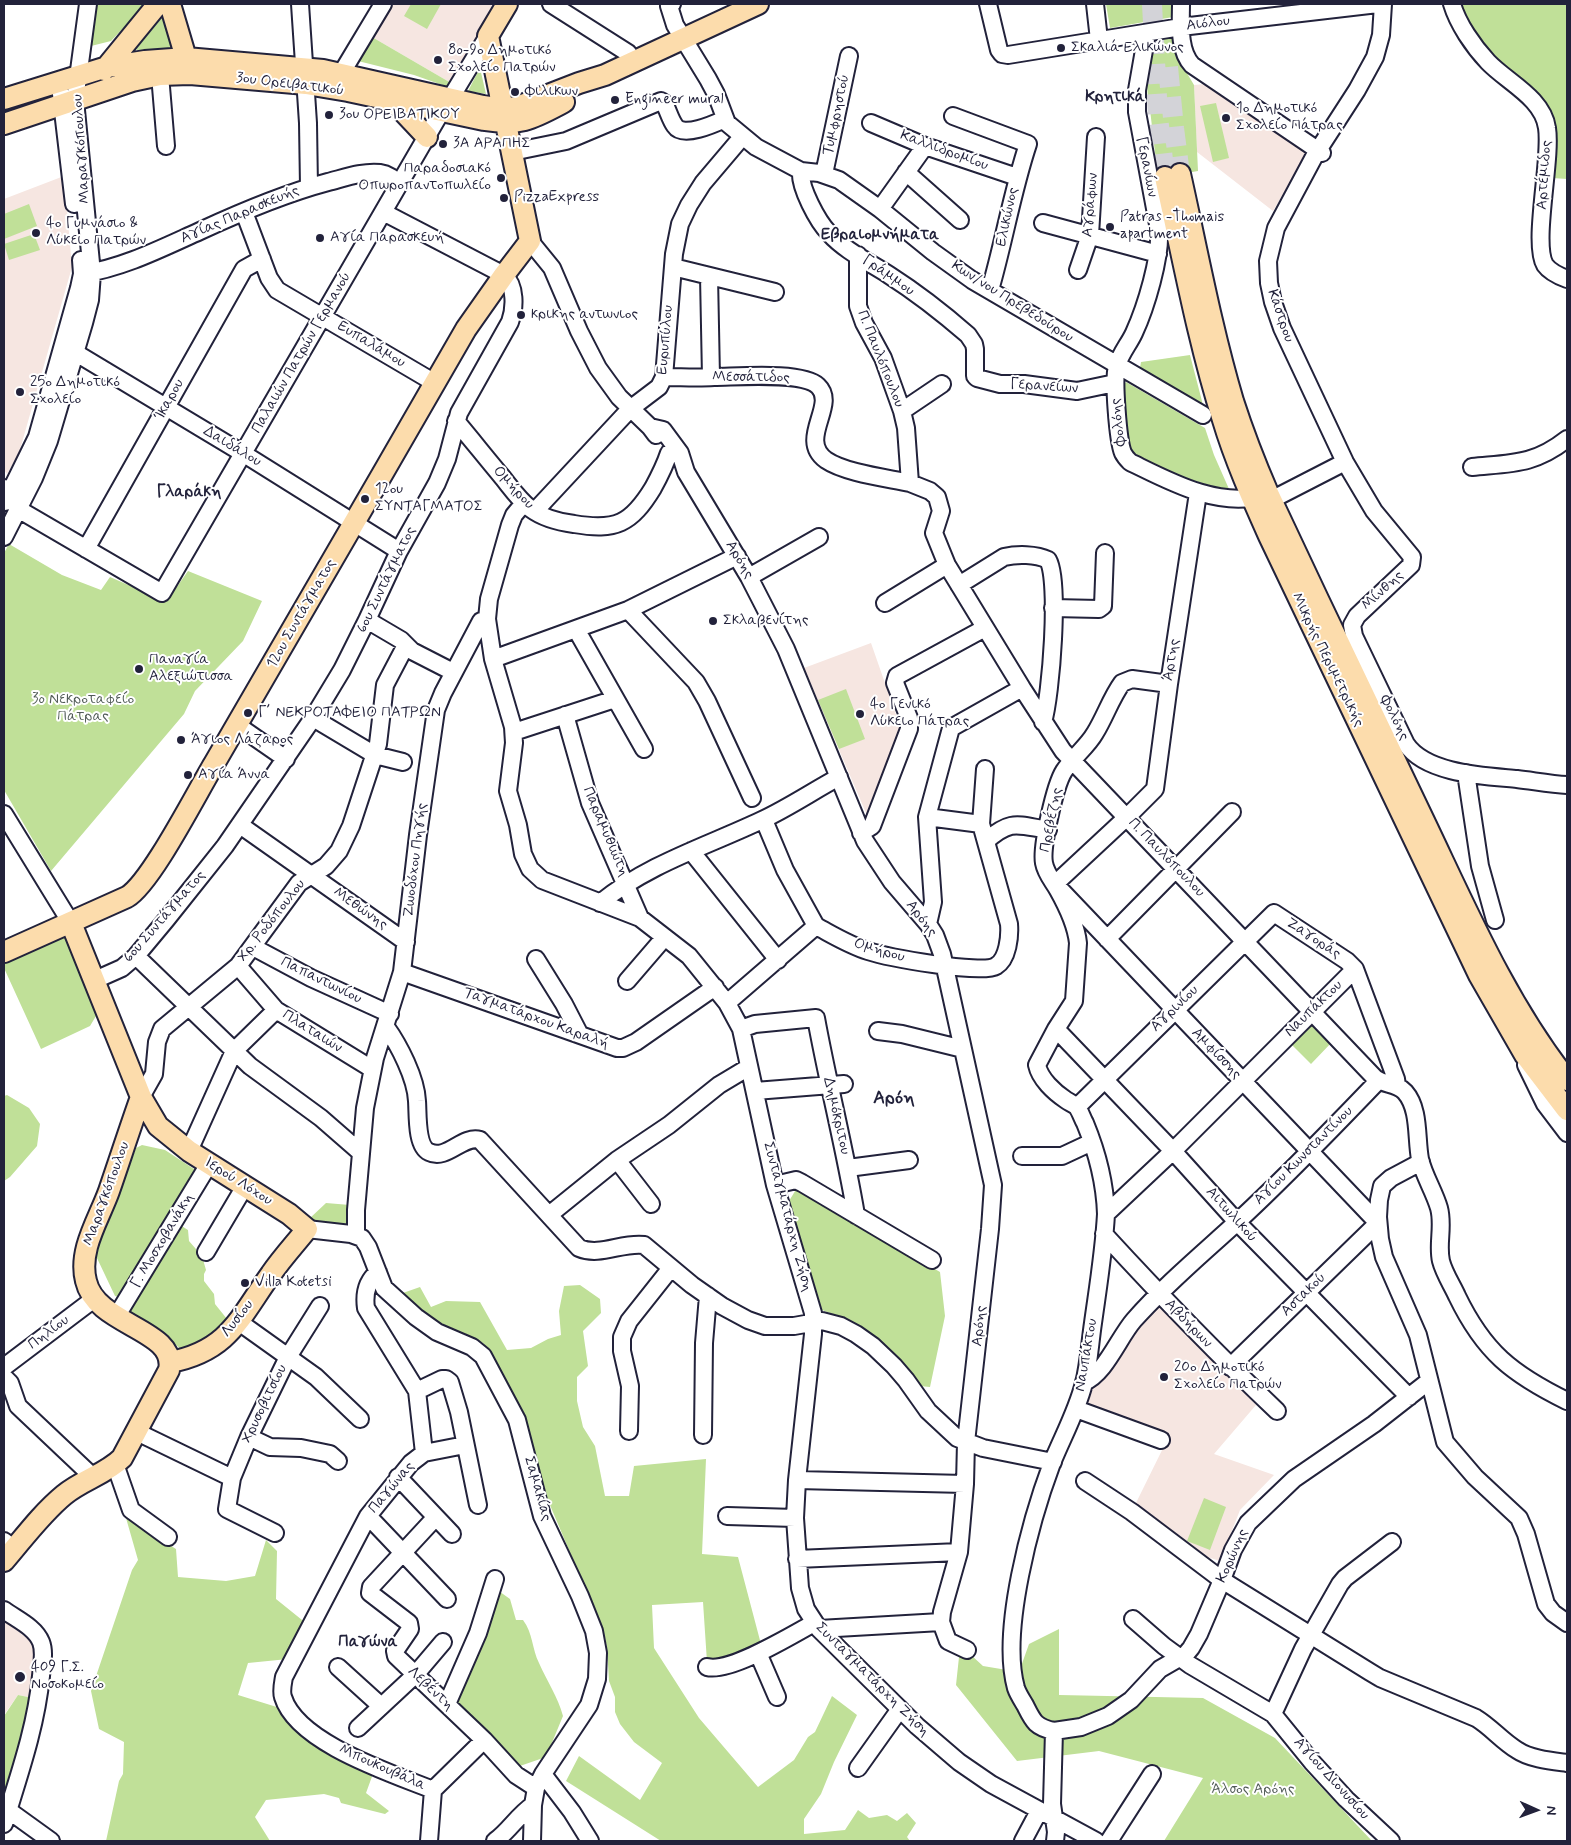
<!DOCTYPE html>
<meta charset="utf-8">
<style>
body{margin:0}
#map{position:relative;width:1571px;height:1845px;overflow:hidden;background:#fff;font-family:Mynerve,sans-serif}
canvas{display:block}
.frame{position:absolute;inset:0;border:5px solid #22223b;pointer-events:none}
.north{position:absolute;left:1511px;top:1785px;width:50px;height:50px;-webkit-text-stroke:4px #fff;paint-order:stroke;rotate:92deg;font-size:14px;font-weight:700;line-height:20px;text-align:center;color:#22223b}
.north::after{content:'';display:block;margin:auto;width:18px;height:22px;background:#22223b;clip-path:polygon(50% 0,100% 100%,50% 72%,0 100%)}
</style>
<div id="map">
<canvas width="1571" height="1845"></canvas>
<div class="frame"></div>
<div class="north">N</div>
</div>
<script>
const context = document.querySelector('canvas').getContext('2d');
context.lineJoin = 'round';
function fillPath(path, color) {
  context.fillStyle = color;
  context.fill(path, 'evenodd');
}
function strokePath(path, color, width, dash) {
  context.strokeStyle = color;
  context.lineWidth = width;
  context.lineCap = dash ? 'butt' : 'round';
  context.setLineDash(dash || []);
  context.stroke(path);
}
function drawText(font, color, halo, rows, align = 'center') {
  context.font = font + ' Mynerve,sans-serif';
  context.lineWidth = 4;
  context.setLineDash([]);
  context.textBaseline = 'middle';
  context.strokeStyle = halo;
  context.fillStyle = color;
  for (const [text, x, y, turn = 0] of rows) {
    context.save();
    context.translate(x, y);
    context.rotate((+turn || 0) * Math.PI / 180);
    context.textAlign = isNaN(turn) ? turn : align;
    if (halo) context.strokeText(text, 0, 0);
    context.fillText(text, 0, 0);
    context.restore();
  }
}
fillPath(new Path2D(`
 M392,4H497L451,83L372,37Z
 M1205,84L1308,152L1273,211L1197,152L1194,85Z
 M64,176L72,267L19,453L7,474L4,470V199Z
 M871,643L901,729L868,814L866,813L804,668Z
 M1156,1301L1256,1405L1214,1454L1274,1475L1240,1510L1220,1561L1192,1552L1134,1507L1168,1438L1086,1409L1092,1385Z
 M4,1620L34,1644L38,1649L33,1698L18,1695L4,1715Z`), '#f6e6e1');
fillPath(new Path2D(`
 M96,4H146L111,41L91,46Z
 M411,4H441L427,29L404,16Z
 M1106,4H1172L1173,17L1110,28Z
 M1459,4H1567V179L1552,178L1555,132L1551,113L1503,68L1476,36Z
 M165,14L174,50H137L136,49Z
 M372,37L451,83L448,87L414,75L358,61Z
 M1158,37H1173L1178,58L1194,85L1198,171L1158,178L1149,101L1148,99C1147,80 1144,53 1158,37Z
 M480,68L486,94L468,91Z
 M1216,103L1229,158L1213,162L1200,106Z
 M29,204L37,226L4,239V214Z
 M34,234L40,250L9,260L4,244Z
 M1190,355L1203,405L1140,368L1141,362Z
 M1126,382L1205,428L1214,455L1229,489C1193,484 1162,468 1130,451L1128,449L1122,387Z
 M9,544L62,575L101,590L110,577L149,594L169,598L188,571L262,601L243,641L195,691L184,714L51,871L4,790V553Z
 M846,689L865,739L839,749L818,700Z
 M68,935L99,1011L90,1026L41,1049L4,968V962Z
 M1311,1020L1333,1041L1311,1064L1289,1042Z
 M7,1095L29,1108L40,1124L37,1146L10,1177L4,1181V1096Z
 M142,1145L165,1150L200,1173L119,1297L115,1296L96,1256V1253L136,1148Z
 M797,1188L940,1272L945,1316L930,1387L919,1386C893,1346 866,1326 822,1310L789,1201Z
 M326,1203L350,1205L347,1226L319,1225L309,1219Z
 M180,1225L188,1230L189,1241L202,1256L206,1270L204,1274V1281L214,1294L215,1304L231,1324L185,1353L158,1329L125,1314Z
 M580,1285L600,1299L601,1313L583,1331L588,1366L577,1377V1401L583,1427L595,1446L605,1496H629L634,1466L706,1459L702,1554L738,1557L762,1648L707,1662L703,1602L652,1605L654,1648L699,1718L758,1787L794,1760L808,1737L815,1732L832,1696L857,1715L834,1762L821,1794L804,1819V1834L845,1830L858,1810L869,1818L887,1815L897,1821L907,1813L916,1823L907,1837L910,1841H661L566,1781L579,1756L640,1800L662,1763L634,1742L620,1724L615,1712V1697L609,1681L607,1647L604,1633L547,1498L529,1430L494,1358L483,1343L443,1327L400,1294L420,1287L431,1307L446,1301L480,1302L507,1350L531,1348L548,1339L561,1335L559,1311L564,1286Z
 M1204,1498L1226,1507L1210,1550L1187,1541Z
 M126,1518L176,1549L178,1577L226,1581L255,1576L266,1540L277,1551L276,1599L307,1624L288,1659L248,1663L238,1695L280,1708L374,1771L366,1793L389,1811L385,1814L341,1803L339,1798L324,1794L266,1800L255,1817L270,1841H106L119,1781L123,1774L124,1742L99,1729L91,1691L132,1570L138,1560Z
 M496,1589L510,1599L516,1620H523C533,1633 532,1649 539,1663C547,1681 558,1697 563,1716L546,1757L517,1767L454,1702Z
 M1059,1629V1695L1203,1698L1275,1738L1372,1841H1164L1203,1778L1099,1751L1017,1761L956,1685L959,1657L971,1655L983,1666L1019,1672L1029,1644Z
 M18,1695L33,1698L4,1804V1716Z`), '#c0e098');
strokePath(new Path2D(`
 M1152,4L1158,117L1165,177
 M1168,67L1174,128L1180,174`), '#d3d3d8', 20, [20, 10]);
const minor = new Path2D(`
 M300,4L308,123L309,187
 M551,4L628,53L634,61
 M672,4L669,6L675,25L708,79L716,94L727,123L756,147L801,171
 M988,4L999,50L1002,54L1008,55L1181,27L1378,4
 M1095,4L1099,40
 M1181,4C1181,23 1178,50 1192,65L1322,153
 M1383,4L1381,35L1375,57L1357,90L1315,155L1276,228L1268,261L1269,283L1273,302L1282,328L1345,462L1374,511L1412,557L1411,565L1357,616L1352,625L1354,636L1406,744C1426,774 1485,776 1517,779C1534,781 1551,784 1567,785
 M1452,4C1458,24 1473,46 1488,62C1507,82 1543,98 1547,128C1552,159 1532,243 1545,265C1550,272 1559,276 1567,279
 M1147,33L1137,90V112L1159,230C1161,257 1146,307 1134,333C1129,344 1120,354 1117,366C1113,379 1118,441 1123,453C1125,457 1127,459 1130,462C1169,481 1219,509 1264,495
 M341,74L383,4
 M160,75L166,146
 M61,94L74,204
 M450,99L488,36
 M953,116L1028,144C1012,192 1004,242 990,290
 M871,123L925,146L1017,177
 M512,152L566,141L661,101L664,103C668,110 670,119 675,126C683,138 714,124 725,119
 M801,171L819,173L839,180L880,209L933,252L972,280L1203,415
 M801,171C799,187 818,222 829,233C845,251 869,262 889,275C914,291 945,315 968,335L974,344L975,349V376L977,378L1000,384H1024L1077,391L1115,383
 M906,172L960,220
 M824,174L849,56
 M880,209L925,146
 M244,212L269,278L277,290L435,383
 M1043,223L1158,254
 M530,241L552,268L579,331L598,368L619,397L650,427L656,435
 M858,255V306L864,323L883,358L902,411L906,428L910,483L930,491L937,497L941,511L934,533L947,565L1022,688L1063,751L1375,1078C1384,1085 1397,1083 1405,1092C1420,1109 1416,1138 1420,1159C1424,1176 1434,1191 1439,1208C1444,1226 1437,1244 1441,1261C1444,1273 1452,1285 1457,1296C1484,1352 1512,1374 1567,1401
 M673,267L775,292
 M1078,270L1090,235L1096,137
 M82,274C123,268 162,248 200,231C241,212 283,194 328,182C344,178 363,171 380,173C388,174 394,179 400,184
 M709,276L711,377
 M66,347L244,454L399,551
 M664,377C681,377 697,378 714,377C736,377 802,371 818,386C838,405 797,439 826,460C845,473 887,478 910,483
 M902,411L942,384
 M456,421C472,440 487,459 503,478C511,488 520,501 531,509C543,518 559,522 574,524C616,531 631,524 653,488C659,477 665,465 669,453
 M650,427L663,430L680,453L686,472L749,577L786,649L865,841L892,882L928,924L935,935L942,954L993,1185L990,1229L966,1442L965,1484L797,1480
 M1472,467C1512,463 1534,465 1567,439
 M4,488L18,509L162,593L441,112
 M1198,493L1169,684L1155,789L1127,817L1055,884L1378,1223L1230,1367
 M1271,500L1345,462
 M5,502L37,437L79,288L82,274L81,260
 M524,503L514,515L510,525L489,599L487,619L493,659L513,727L514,743L508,791L518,825L523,854L530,869L542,880L640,918L689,956L727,1003L741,1029L775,1185L813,1313V1334L797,1480L795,1518L800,1588L806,1609L819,1629L917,1726L959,1762L991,1784L1096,1841
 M535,511L630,409L659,387L664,377L674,254L680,224L689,205L703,183L742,137
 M4,537L34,478L49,441L84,323L90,300L92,273L75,100L88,4
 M86,549L244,269L262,259
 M749,577L819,537
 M959,585L1004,557C1017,554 1036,554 1048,560C1060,581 1051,696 1043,722
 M885,603L947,565
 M1053,608L1099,609L1103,606L1105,553
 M628,610L696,682L707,701L752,798
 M367,620L401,640L412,651L453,672
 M576,629L644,749
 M493,659L628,610L737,556
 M565,715L590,803L640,918
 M313,718L375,755L403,762
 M237,725L286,759
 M514,732L615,699
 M1466,773L1480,866L1495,920
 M4,814L71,923
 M927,817L981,824
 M764,820L785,870L816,926
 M240,825L406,942
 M861,833L872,826L909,729V718L895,683L897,676L985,628
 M986,841C1011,819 1017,825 1048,830
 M691,851L778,960
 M600,903C650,863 705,847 762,820C788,808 813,791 839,777
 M928,924L933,902L927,817L951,728L1022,688
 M1107,939L1232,812
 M253,947L311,978L390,1014
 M136,956L250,1066L321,1118L360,1152
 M536,959L564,1004L580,1035
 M238,966L276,1010L372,1069
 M402,972L617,1048H623L636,1042L715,987
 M95,980L122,968L136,956L166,920L225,846L313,718L342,670L367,620L399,551L437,483L447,459L459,413L510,322C515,308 516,286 504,275L383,212
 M627,981L664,938
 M727,1003L816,926C833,935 849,945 868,951C886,957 982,975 996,966C1008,959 1010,936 1009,924L981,824L985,769
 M386,1027C399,1045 416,1078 417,1101C418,1114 416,1146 429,1152C447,1161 462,1135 480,1140L579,1248C600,1257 622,1242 644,1245L692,1285L722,1306L748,1320L765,1326H794L822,1321L841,1326L856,1334L873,1346L894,1366L906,1380L928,1411L957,1438L983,1448L1053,1462
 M741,1029L755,1024L816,1018C828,1084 845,1149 856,1215
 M1056,1029L1173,1151L1237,1222L1409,1397
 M878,1031L902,1034L963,1049
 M1526,1065L1545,1104L1567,1133
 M755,1091L844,1084
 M141,1097L154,1074L157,1042L162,1029L238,966L299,883L326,866L339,851L351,826L378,744L385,685L406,645
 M1077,1107L1274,913L1347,961L1355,969L1396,1079L1397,1086
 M189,1151L234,1051L276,1010
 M1022,1156H1062L1092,1142
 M617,1160L651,1204
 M1421,1162L1391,1178L1382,1186L1379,1200L1378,1217L1380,1239L1384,1257L1418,1335L1445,1442L1475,1477L1519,1518L1526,1534L1546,1604L1553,1613L1567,1623
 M848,1168L909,1160
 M775,1185L796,1180L802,1183L932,1260
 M1106,1214C1105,1183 1097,1152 1085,1123C1082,1118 1080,1110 1076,1106C1073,1104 1069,1102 1066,1100C1054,1092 1040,1079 1037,1065L1056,1029L1074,1001L1078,943C1076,924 1067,906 1058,890C1053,881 1046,874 1044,863C1041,847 1055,785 1064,771C1073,757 1087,747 1095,733C1105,717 1111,698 1122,683L1132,679L1169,684
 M549,1215L617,1160L669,1125L719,1085L749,1067
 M307,1229L351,1234L362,1238L368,1247L384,1288L416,1317L437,1332L472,1347L483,1356L517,1420L542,1516L580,1596L594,1631L598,1653L597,1679L589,1705L543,1774L536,1788L533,1805L532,1841
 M1104,1234C1160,1295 1217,1354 1277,1411
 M356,1235V1210L365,1108L375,1058L402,972L418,835L436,710L443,693L481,621L487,619
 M206,1252L245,1186
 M378,1272C367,1281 364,1294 366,1308L417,1391L424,1453L411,1463L368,1516L284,1677C283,1683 281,1691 283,1697C297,1743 391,1773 433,1790
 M116,1317L209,1164
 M239,1322L316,1377L360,1419
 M4,1367L94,1299
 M4,1377L10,1383L18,1406L93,1477
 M1084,1382C1105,1374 1119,1337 1134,1320C1165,1285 1201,1255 1236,1223C1285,1178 1332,1129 1378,1081
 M417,1391L442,1379H446L450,1382L459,1412L478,1505
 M1076,1409L1161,1440
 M629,1431L630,1386L622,1351V1337L629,1321L671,1268
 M137,1432L232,1478
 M703,1435L704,1343L708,1296
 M249,1437L270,1447L301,1448L330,1454L338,1461
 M424,1453L465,1445
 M115,1464L131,1510L168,1537
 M398,1477L452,1534
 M1085,1481L1132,1512L1222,1580L1370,1672L1380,1678L1476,1718C1491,1727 1502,1741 1517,1750C1530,1759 1552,1761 1567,1763
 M965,1484L959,1552L942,1612L941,1622L948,1641L967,1650
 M368,1516L447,1599
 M727,1516L795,1518
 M435,1518L371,1587L370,1593L409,1623L410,1629L395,1651L396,1656L484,1740L516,1775L536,1788
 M275,1533L227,1509L232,1478L249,1437L288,1357L320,1306
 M4,1541L14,1549
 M797,1559L959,1552
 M4,1610C16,1619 35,1627 41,1642C45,1652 42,1665 41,1676C36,1727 19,1775 4,1824
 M1133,1619L1164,1646L1190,1665L1273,1714L1312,1762L1346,1799L1391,1841
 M819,1629L941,1622
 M758,1653L777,1697
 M338,1667L381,1706
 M707,1667C730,1673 792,1635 814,1623
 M447,1704L478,1633L495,1579
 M1273,1714L1303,1649L1340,1584L1345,1578L1392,1542
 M358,1728L415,1675L443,1642
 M1054,1731L1081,1727L1108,1716L1131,1700L1160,1669L1186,1654L1191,1648L1199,1634L1222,1580L1233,1550L1248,1523L1294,1479L1374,1424L1429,1381
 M858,1768L900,1709
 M543,1774L572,1812L590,1841
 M8,1810L51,1841
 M429,1841L433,1790L484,1740
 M495,1841C509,1831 518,1815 533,1805
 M1023,1841L1039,1811
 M1055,1841L1056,1832L1052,1804L1054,1731C1035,1727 1033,1721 1025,1705C1022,1700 1018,1694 1016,1688C1000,1631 1031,1519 1052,1463C1063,1436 1077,1411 1084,1383C1089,1364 1090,1343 1093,1323C1098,1287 1104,1251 1106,1214L1173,1151L1355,969
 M1109,1841L1152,1774`);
const major = new Path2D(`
 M170,4L186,58
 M104,70L158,4
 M4,99L107,67L145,61L186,58L323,70L483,106L503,109L517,107L579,83L605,75L758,4
 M394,102L427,137
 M4,124L132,81L160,75L190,74L306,84L348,91L484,120C521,126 532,119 564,102
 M1180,174C1197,250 1211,327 1233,401C1243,432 1255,463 1268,493C1320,604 1373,715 1426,825C1468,913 1507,1004 1567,1080
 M1165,177C1183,258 1198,341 1223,420C1235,460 1252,498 1269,536L1479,975L1525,1055L1567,1110
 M71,923L141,1097L158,1126L189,1151L289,1214L307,1229C295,1244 282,1258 271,1274C240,1317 229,1351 170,1362
 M4,952L127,897C151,883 197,792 214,764C299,620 382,474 466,329L504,275L530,241L488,36L507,4
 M4,1561C23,1539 41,1514 64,1495C82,1480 106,1474 122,1458L169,1370C178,1329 96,1326 86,1281C78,1250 99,1219 109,1191C120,1159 130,1128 141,1097`);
strokePath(minor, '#22223b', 20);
strokePath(major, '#22223b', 24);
strokePath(minor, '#fff', 16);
strokePath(major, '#fcdcac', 20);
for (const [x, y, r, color] of [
 [1061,48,5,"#22223b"],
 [438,60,5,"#22223b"],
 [515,92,5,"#22223b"],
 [615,100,5,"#22223b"],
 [329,115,5,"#22223b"],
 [1226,118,5,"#22223b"],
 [443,144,5,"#22223b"],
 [501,178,5,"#22223b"],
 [504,198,5,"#22223b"],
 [1110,227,5,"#22223b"],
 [36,233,5,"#22223b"],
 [320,238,5,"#22223b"],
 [521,315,5,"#22223b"],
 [20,392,5,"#22223b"],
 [365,499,5,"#22223b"],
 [713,621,5,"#22223b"],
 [139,669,5,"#22223b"],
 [248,713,5,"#22223b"],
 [860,714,5,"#22223b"],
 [181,740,5,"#22223b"],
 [188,775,5,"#22223b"],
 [245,1283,5,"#22223b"],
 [1164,1377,5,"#22223b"],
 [20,1677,6,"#22223b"]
]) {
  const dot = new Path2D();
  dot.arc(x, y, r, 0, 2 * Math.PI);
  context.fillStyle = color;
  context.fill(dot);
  strokePath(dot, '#fff', 2);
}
drawText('15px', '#22223b', '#fff', [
 ["Αιόλου",1208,24,-7],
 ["3ου Ορειβατικού",290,85,7],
 ["Τυμφρηστού",837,115,-78],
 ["Μαραγκόπουλου",82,149,-94],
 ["Καλλιδρομίου",944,151,20],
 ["Γερανίων",1146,167,79],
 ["Αρτέμιδος",1545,175,-86],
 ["Αγράφων",1091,205,-85],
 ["Αγίας Παρασκευής",240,215,-23],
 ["Ελικώνος",1008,217,-78],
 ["Γράμμου",888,276,35],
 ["Κων/νου Πρεβεδούρου",1012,302,32],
 ["Κάστρου",1280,316,71],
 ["Ευρυπύλου",666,340,-85],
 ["Ευπαλάμου",371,345,31],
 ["Παλαιών Πατρών Γερμανού",302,353,-60],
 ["Π. Παυλόπουλου",880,359,68],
 ["Μεσσάτιδος",751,378,1],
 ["Γερανείων",1044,387,4],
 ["Ίκαρου",170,400,-61],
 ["Φολόης",1119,422,-97],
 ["Δαιδάλου",232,447,31],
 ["Ομήρου",513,488,47],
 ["Αρόης",739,560,59],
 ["6ου Συντάγματος",387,580,-64],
 ["Μίνθης",1383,591,-43],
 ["12ου Συντάγματος",302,614,-60],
 ["Άρτης",1172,660,-81],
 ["Μικρής Περιμετρικής",1327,660,64],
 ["Φολόης",1394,718,64],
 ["Πρεβέζης",1052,820,-79],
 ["Παραμυθιώτη",605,832,67],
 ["Π. Παυλόπουλου",1166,858,46],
 ["Ζωοδόχου Πηγής",416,860,-83],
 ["Μεθώνης",360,909,35],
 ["6ου Συντάγματος",165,917,-49],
 ["Αρόης",921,919,53],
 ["Χρ. Ροδόπουλου",272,921,-52],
 ["Ζαγοράς",1313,939,33],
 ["Ομήρου",879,951,16],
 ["Παπαντωνίου",321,981,26],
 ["Αγρινίου",1175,1009,-44],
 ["Ναυπάκτου",1314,1009,-44],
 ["Ταγματάρχου Καραλή",536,1019,20],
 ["Πλαταιών",312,1032,32],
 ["Αμφίσσης",1216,1054,46],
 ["Δημόκριτου",836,1116,77],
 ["Αγίου Κωνσταντίνου",1304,1156,-45],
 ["Ιερού Λόχου",238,1182,32],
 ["Μαραγκόπουλου",107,1194,-70],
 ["Αιτωλικού",1231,1215,48],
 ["Συνταγματάρχη Ζήση",787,1217,75],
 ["Γ. Μοσχοβανάκη",163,1241,-59],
 ["Αστακού",1304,1295,-44],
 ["Λυσίου",238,1319,-52],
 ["Αβδήρων",1188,1324,46],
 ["Αρόης",980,1326,-84],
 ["Πηλίου",49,1333,-37],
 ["Ναυπάκτου",1087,1355,-80],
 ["Χρυσοβιτσίου",265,1404,-64],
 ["Παγώνας",392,1488,-50],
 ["Σαμακίας",537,1489,74],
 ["Κορώνης",1233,1556,-66],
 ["Συνταγματάρχη Ζήση",872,1680,45],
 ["Λεβέντη",430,1689,43],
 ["Μπουκουβάλα",382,1768,24],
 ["Αγίου Διονυσίου",1331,1779,48]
]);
drawText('15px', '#22223b', '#fff', [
 ["Σκαλιά Ελικώνος",1071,48],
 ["8o-9ο Δημοτικό",448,51],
 ["Σχολείο Πατρών",448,68],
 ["Φιλικων",525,92],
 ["Engineer mural",625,100],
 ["1ο Δημοτικό",1236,109],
 ["Σχολείο Πάτρας",1236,126],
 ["3ου ΟΡΕΙΒΑΤΙΚΟΥ",339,115],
 ["3Α ΑΡΑΠΗΣ",453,144],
 ["Παραδοσιακό",491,169,"right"],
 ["Οπωροπαντοπωλείο",491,186,"right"],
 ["PizzaExpress",514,198],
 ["Patras -Thomais",1120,218],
 ["apartment",1120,235],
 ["4ο Γυμνάσιο &",46,224],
 ["Λύκειο Πατρών",46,241],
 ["Αγία Παρασκευή",330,238],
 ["κρικης αντωνιος",531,315],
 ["25ο Δημοτικό",30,383],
 ["Σχολείο",30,400],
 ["12ου",375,490],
 ["ΣΥΝΤΑΓΜΑΤΟΣ",375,507],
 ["Σκλαβενίτης",723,621],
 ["Παναγία",149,660],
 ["Αλεξιώτισσα",149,677],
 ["4ο Γενικό",870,705],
 ["Λύκειο Πάτρας",870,722],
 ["Γ΄ΝΕΚΡΟΤΑΦΕΙΟ ΠΑΤΡΩΝ",258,713],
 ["Άγιος Λάζαρος",191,740],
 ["Αγία Άννα",198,775],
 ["Villa Kotetsi",255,1283],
 ["20ο Δημοτικό",1174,1368],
 ["Σχολείο Πατρών",1174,1385],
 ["409 Γ.Σ.",31,1668],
 ["Νοσοκομείο",31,1685]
], 'left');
drawText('15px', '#515b57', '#fff', [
 ["3o Νεκροταφείο",83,700],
 ["Πάτρας",83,717],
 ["Άλσος Αρόης",1253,1790]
]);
drawText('bold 16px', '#22223b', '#fff', [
 ["Κρητικά",1115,98],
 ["Εβραιομνήματα",880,236],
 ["Γλαράκη",189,493],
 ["Παγώνα",368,1643]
]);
drawText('bold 18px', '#22223b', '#fff', [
 ["Αρόη",894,1099]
]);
</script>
